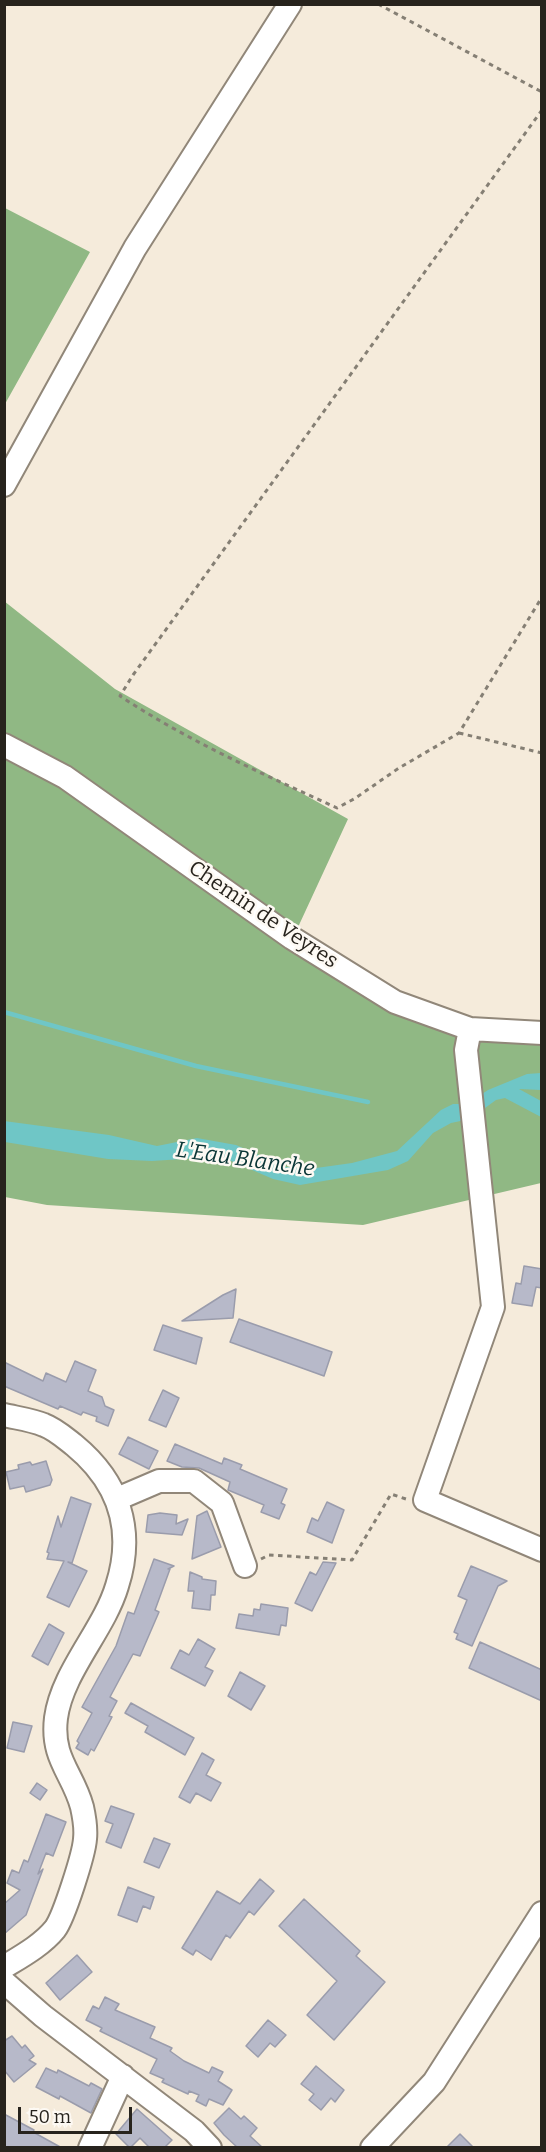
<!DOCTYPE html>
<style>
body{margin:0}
#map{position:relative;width:546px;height:2152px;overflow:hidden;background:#f5ebdb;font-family:Bitter,serif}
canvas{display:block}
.frame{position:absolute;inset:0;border:6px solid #27231d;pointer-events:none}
.scale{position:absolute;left:18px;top:2107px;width:114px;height:27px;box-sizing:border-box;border:3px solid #27231d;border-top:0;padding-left:8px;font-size:18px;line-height:21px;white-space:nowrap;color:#27231d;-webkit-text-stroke:4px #fdf9f3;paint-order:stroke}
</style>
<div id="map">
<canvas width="546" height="2152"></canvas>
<div class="frame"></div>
<div class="scale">50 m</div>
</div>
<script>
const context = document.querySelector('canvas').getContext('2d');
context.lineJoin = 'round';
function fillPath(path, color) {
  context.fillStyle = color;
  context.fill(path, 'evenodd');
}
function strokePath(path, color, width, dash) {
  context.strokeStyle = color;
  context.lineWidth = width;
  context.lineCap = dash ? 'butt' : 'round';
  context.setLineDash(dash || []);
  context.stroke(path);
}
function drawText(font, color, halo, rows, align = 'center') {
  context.font = font + ' Bitter,serif';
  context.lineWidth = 5;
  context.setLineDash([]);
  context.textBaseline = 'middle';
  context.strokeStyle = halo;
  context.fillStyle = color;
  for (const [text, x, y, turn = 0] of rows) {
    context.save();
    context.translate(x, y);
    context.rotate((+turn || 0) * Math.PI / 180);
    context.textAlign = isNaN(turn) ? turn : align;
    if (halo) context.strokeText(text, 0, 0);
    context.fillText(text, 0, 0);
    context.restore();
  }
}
fillPath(new Path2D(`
 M5,208L90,252L5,404Z
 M4,601L115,689L348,819L293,938L395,1002L541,1033V1183L363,1225L47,1205L5,1197Z`), '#90b884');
fillPath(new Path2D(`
 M541,1073V1090L519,1089L541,1101V1117L505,1098L496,1100L470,1119L451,1123L433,1133L408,1161L388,1170L300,1185L273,1179L229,1160L213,1157L152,1161L108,1159L5,1142L4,1121L109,1135L157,1146L197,1138L236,1145L286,1167L309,1169L352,1163L397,1151L441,1110L453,1104H467L488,1090L527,1074Z`), '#6fc6c6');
strokePath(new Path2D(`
 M4,1012L196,1066L368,1102`), '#6fc6c6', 4.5);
const building = new Path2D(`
 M524,1266L542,1269V1288L536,1287L532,1306L512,1303L516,1283L521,1284Z
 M236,1289L233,1318L182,1321L223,1295Z
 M239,1319L332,1352L324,1376L230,1342Z
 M163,1325L202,1338L196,1364L154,1350Z
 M75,1361L96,1370L88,1391L102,1397L105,1406L114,1410L108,1426L96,1421L97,1417L83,1412L81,1415L60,1406L58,1409L4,1386V1362L43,1381L46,1373L66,1382Z
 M163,1390L179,1398L166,1427L149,1420Z
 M128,1437L158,1451L149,1469L119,1454Z
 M175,1444L222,1464L224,1458L242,1465L240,1469L287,1489L281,1503L285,1505L279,1519L261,1512L264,1505L228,1490L230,1482L199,1468L182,1467L167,1461Z
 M46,1461L52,1480L50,1485L26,1492L24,1486L10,1489L6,1472L19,1469L18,1465L30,1462L32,1465Z
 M71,1497L91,1504L72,1563L68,1562L87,1571L69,1607L47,1597L64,1561L47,1559L49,1553L47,1552L58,1516L61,1527Z
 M327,1502L344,1510L332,1543L307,1532L312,1518L318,1521Z
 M207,1511L221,1547L192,1559L197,1516Z
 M160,1513L177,1515L176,1524L188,1519L182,1535L146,1532L148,1515Z
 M154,1559L174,1566L168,1569H170L155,1610L159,1612L140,1656L133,1654L110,1697L117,1701L109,1716L112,1717L94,1751L91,1749L88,1755L76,1748L79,1743L77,1741L92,1713L82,1707L116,1646L128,1612L134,1614Z
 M323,1562L336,1563L312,1611L295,1603L310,1572L316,1575Z
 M471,1566L507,1581L498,1586L472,1646L456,1639L458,1634L454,1632L467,1600L458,1596Z
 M190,1572L202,1577V1579L216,1581L215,1595H211L210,1610L192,1608L194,1591H188Z
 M261,1604L288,1608L286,1626L281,1625L279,1635L236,1628L239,1614L253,1616L254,1609L260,1610Z
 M49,1624L64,1633L48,1665L32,1656Z
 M198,1639L215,1649L205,1667L213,1671L205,1686L171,1668L180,1650L189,1655Z
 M480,1642L542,1670V1701L469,1668Z
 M240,1672L265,1686L251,1710L228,1696Z
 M131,1703L194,1738L185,1755L145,1732L148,1726L125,1713Z
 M13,1722L32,1726L24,1752L7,1748Z
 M202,1753L214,1760L206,1775L221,1783L211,1801L196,1793L190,1803L179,1797Z
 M37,1783L47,1790L40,1800L30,1793Z
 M111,1806L134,1814L121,1848L106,1842L113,1824L105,1821Z
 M46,1814L66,1822L53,1856L46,1853L38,1874L43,1869L26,1915L4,1934V1904L20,1890L7,1883L12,1870L19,1873L24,1860L28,1862Z
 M154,1838L170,1844L159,1868L144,1862Z
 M260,1879L274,1891L254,1915L249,1911L230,1938L226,1935L211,1960L196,1950L193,1955L182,1948L217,1891L240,1904Z
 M128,1887L154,1897L150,1909L143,1906L137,1922L118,1915Z
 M304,1899L360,1951L356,1956L385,1982L334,2040L307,2015L337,1981L279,1926Z
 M77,1955L92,1972L60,2000L46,1983Z
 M105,1997L119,2004L115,2010L155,2027L150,2038L172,2048L170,2051L184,2061L209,2073L212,2067L223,2072L218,2081L232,2090L223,2105L209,2099L206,2106L196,2101L199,2095L189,2091L188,2094L162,2082L164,2079L150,2073L157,2059L100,2031L102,2028L86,2020L93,2006L99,2009Z
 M268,2020L286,2035L275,2047L270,2043L258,2057L246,2046Z
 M12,2036L22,2048L25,2045L34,2056L29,2060L36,2064L14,2082L4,2070V2041Z
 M316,2066L344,2090L335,2102L331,2098L321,2110L309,2100L314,2094L301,2084Z
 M46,2068L57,2073L58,2070L89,2086L91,2083L102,2089L91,2113L60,2096L59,2099L36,2087Z
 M229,2108L241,2119L244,2116L257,2128L250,2136L263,2148H238L224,2135L214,2123Z
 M137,2109L172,2140L164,2148H150L140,2138L130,2148L116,2134Z
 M4,2114L34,2130L33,2132L62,2148H4Z
 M460,2134L474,2148H446Z`);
fillPath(building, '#b7b9c9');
strokePath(building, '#9a9cac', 1.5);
const minor = new Path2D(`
 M4,485L135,248L290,4
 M4,745L65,777L292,938L395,1002L470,1029L542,1033
 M470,1029L466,1050L493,1307L425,1500L542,1550
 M4,1415C17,1418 32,1420 44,1425C55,1429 65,1438 74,1445C119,1482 135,1530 117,1586C104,1630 62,1672 56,1718C51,1759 73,1773 82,1807C84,1816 86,1830 85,1839C84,1854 64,1917 55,1929C42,1945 22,1956 4,1967
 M117,1499L159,1481H194L222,1503L245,1566
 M4,1982L43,2016L194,2131L210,2148
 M90,2148L123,2076
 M372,2148L434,2082L542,1913`);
strokePath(minor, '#918779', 26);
strokePath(new Path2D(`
 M378,4L542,92
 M542,110L133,675L120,696C188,741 263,774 337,808L354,799L399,768L459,733L542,597
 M459,733L542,753
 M261,1559L269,1555L352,1560L391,1494L409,1500`), '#857f74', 3, [4.5, 4.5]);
strokePath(minor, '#fff', 22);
drawText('21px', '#27231d', '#fdf9f3', [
 ["Chemin de Veyres",263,915,34]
]);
drawText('italic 22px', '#093536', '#fdf9f3', [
 ["L'Eau Blanche",245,1160,8]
]);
</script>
